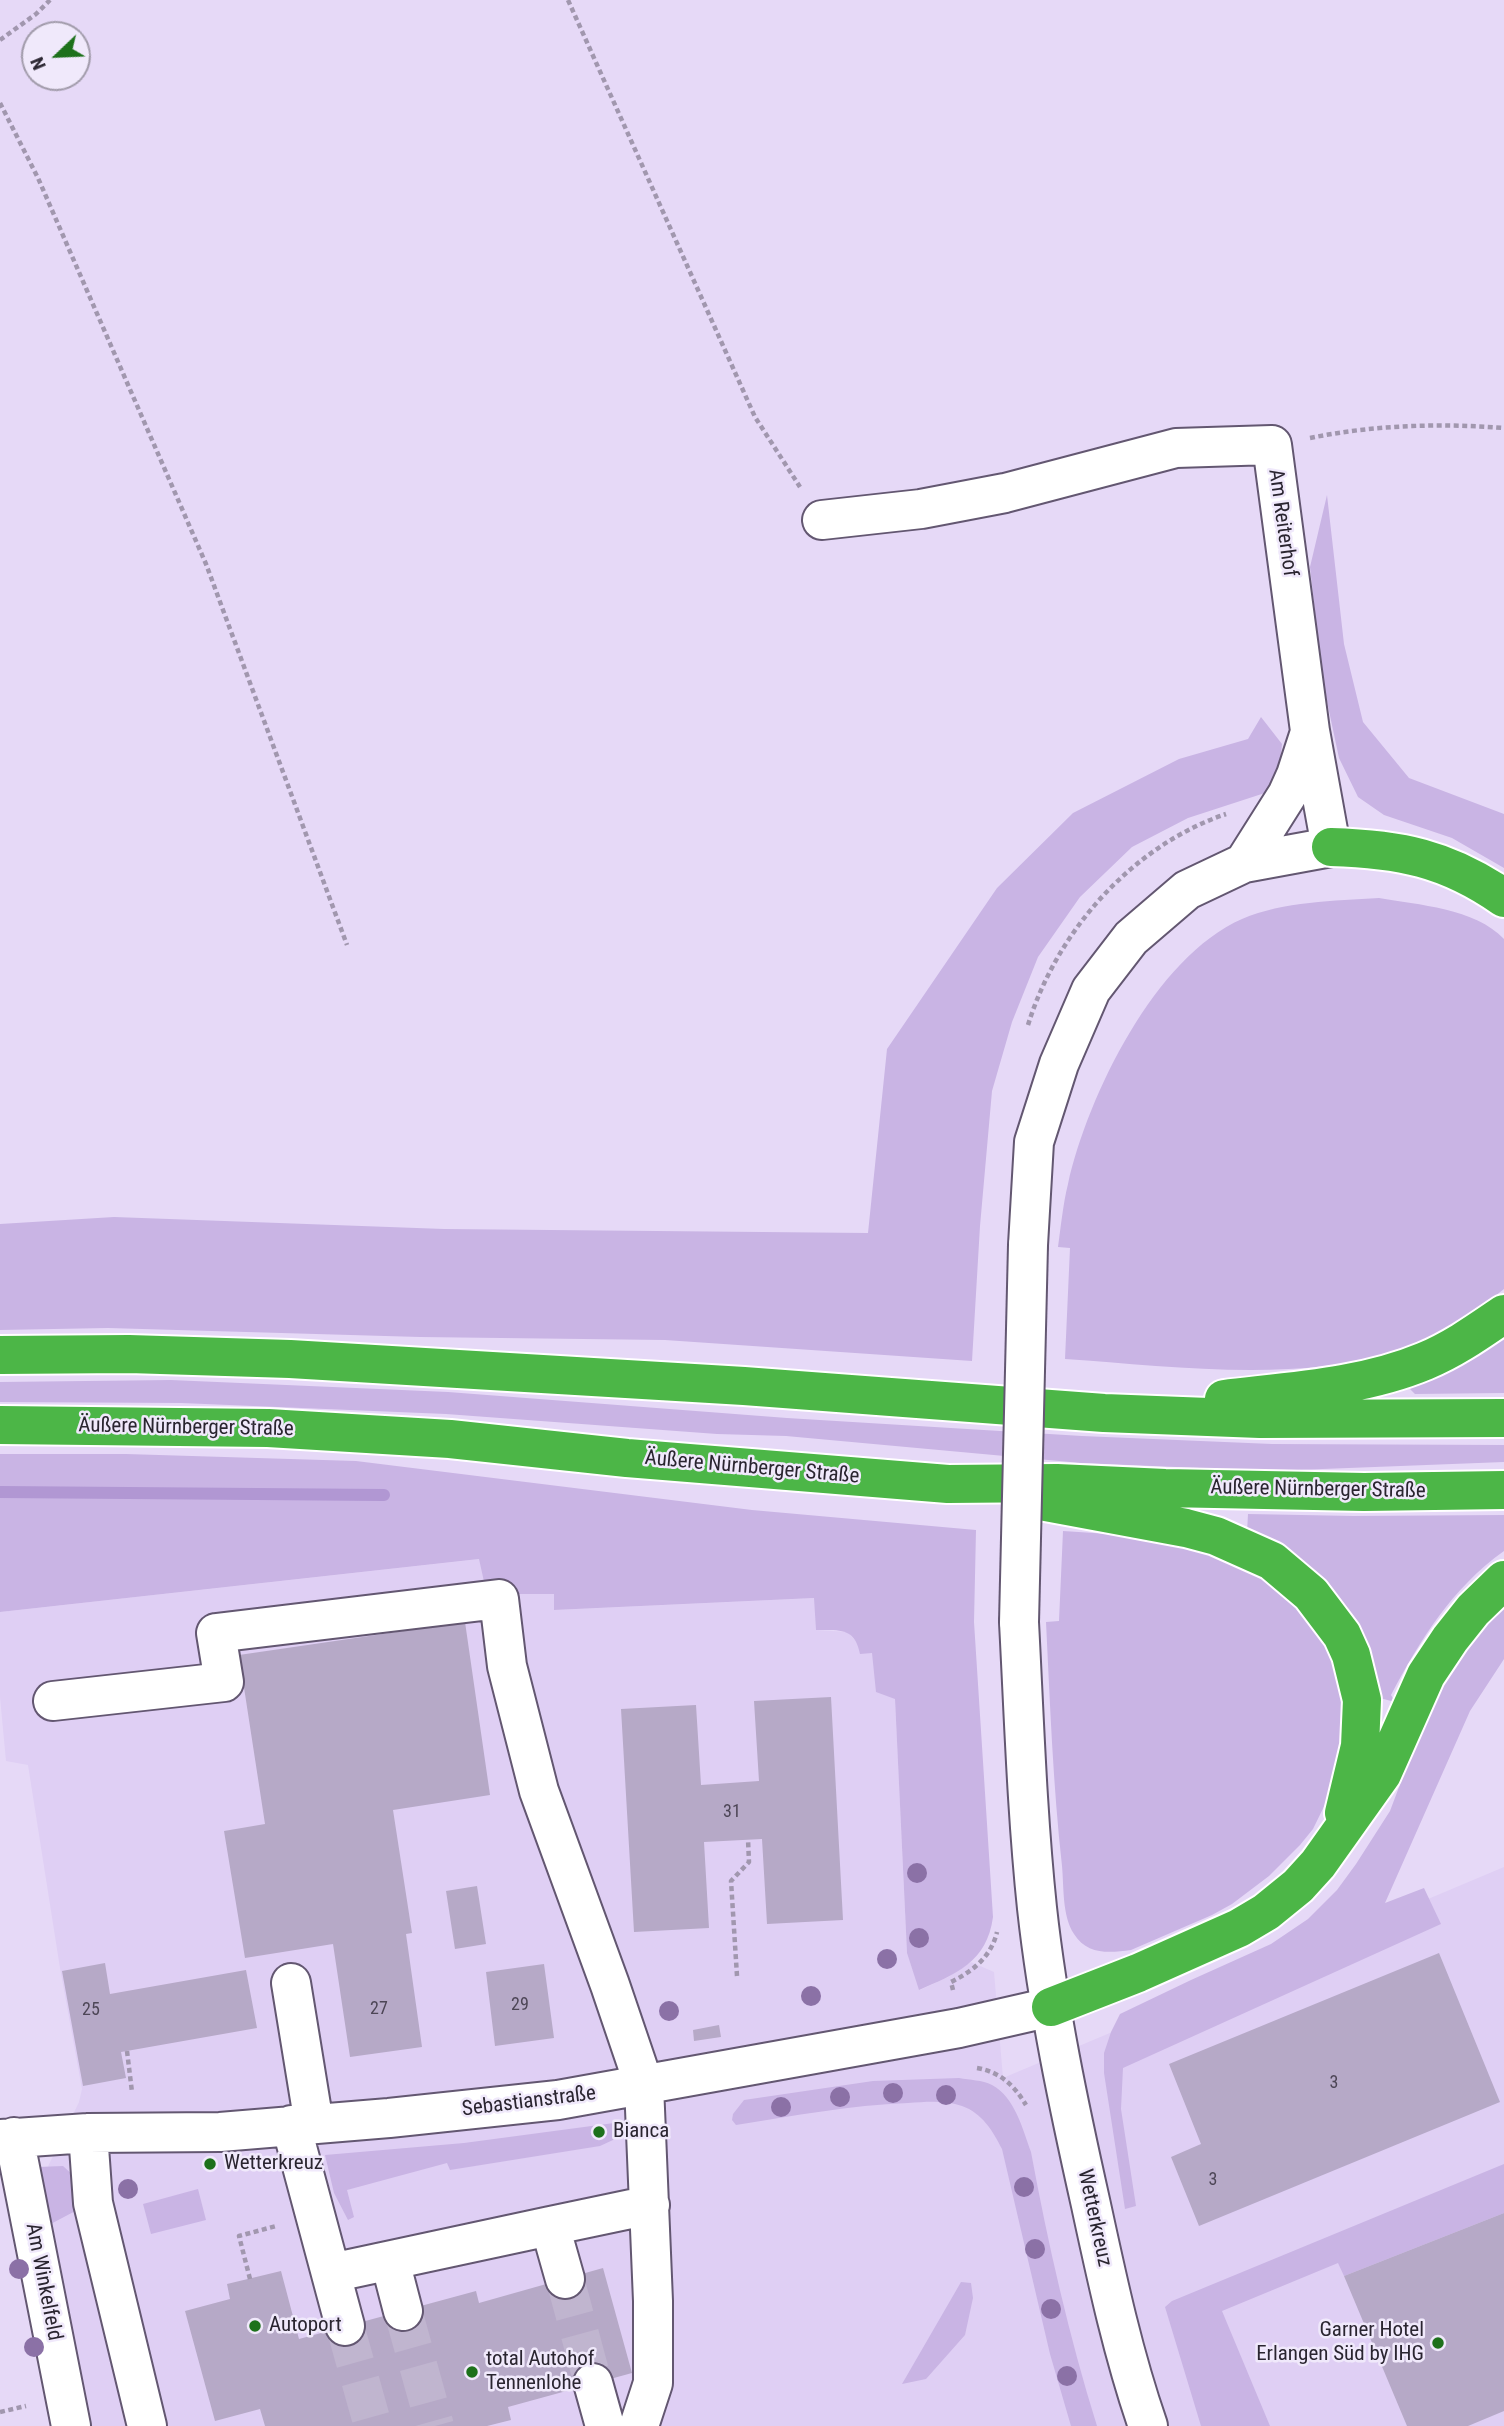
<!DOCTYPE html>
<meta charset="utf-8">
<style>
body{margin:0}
#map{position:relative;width:1504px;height:2426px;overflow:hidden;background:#e6d9f7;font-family:"Roboto Condensed",sans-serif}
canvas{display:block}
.north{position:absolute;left:21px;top:21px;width:70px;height:70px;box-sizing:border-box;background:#f0e9fb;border:2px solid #a19baa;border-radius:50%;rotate:247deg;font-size:19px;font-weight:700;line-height:28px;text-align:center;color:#2a2530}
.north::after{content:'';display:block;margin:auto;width:24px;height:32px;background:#1d711b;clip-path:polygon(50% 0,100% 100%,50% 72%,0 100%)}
</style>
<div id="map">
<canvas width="1504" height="2426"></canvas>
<div class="north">N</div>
</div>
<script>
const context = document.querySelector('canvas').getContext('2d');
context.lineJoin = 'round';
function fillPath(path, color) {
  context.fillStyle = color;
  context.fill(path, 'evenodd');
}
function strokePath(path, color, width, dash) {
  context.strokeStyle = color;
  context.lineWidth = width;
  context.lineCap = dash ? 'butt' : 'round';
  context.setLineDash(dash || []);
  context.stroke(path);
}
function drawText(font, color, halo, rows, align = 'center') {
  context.font = font + ' "Roboto Condensed",sans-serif';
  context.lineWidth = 5;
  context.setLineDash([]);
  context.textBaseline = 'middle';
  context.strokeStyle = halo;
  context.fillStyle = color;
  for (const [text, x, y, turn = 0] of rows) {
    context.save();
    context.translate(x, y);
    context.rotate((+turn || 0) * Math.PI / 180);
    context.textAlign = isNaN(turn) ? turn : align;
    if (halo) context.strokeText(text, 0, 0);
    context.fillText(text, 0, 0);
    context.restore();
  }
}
fillPath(new Path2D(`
 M480,1559L509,1582L512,1594H554L555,1610L815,1598L816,1630L848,1632L858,1644L872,1653L895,1698L907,1953L920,1990L948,1977L971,1962L994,1972L1003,2078L1504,1867V2426H87L40,2183L79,2102L82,2089L60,1968L28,1765L6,1761L0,1697V1612Z`), '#dfcff4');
fillPath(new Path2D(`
 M1327,495L1344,644L1363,722L1409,778L1504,814V868L1452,838L1384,815L1358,797L1339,758L1322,678L1310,567Z
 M1261,717L1282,744L1280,766L1271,791L1188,818L1132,847L1080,897L1038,957L1012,1022L992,1091L980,1226L972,1361L665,1340L420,1337L108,1328L0,1330V1224L114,1217L444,1229L868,1233L887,1049L997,888L1073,813L1179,759L1248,739Z
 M1379,898C1418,905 1475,908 1504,939V1289C1470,1316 1435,1340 1394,1352C1294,1383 1168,1366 1065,1359L1070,1248L1058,1247C1061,1226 1063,1204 1068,1184C1088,1095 1155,957 1242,919C1284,901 1334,901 1379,898Z
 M1504,1337V1393L1415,1394L1410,1389L1413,1383C1447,1374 1475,1357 1504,1337Z
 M171,1380L448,1392L787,1418L1082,1436L1272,1444L1504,1445V1462L1271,1471L1081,1463L786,1436L717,1434L446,1414L181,1403L0,1402V1382Z
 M0,1454H126L356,1461L752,1510L976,1530L974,1622L993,1917C987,1962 956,1974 919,1990L907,1953L895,1699L876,1692L872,1653L860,1654C855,1627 839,1630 816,1630L814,1598L554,1610V1594H511L509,1582L485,1586L479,1559L0,1612Z
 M1248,1514L1354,1516L1504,1515V1551C1452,1588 1420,1640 1391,1695L1395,1702L1376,1697L1247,1533Z
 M1063,1531L1155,1537L1208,1548L1284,1588L1332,1652L1348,1712L1334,1786L1313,1829L1300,1845L1269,1876L1232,1904L1212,1915L1131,1950C1109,1953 1087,1955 1074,1934C1062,1916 1064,1887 1062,1866C1053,1785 1050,1703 1046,1622L1059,1621Z
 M1504,1601V1659L1470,1711L1385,1903L1424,1888L1441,1924L1123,2068L1121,2109L1136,2206L1125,2209L1104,2073V2053L1111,2032L1120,2014L1191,1980L1271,1944L1308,1919L1337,1890L1356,1864L1390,1811L1422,1726L1438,1691L1460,1650Z
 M959,2078C970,2080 982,2080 992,2085C1015,2097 1023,2130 1031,2152C1048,2244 1069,2336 1097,2426H1071L1050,2354L1002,2149C993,2131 982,2113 962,2106C945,2100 926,2102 908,2103C850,2105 794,2116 736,2125L732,2120L733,2114L744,2100L873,2081Z
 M614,2123L621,2130L613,2140L600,2146L450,2170L447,2163L347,2190L354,2217L348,2220L334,2193L325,2155L464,2143Z
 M1504,2164V2213L1344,2276L1338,2263L1222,2311L1270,2426H1201L1165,2307L1172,2301Z
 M63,2166L76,2178L81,2208L45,2227L38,2167Z
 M198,2189L206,2220L151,2234L143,2204Z
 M961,2282L971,2283L973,2298L965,2335L926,2379L902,2384Z`), '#c9b4e4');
strokePath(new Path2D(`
 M0,1492L384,1495`), '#b197d3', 12);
fillPath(new Path2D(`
 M465,1622L490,1795L393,1810L412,1933L406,1934L422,2047L350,2057L333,1944L245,1958L224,1831L265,1824L239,1655Z
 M831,1697L843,1920L767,1924L762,1839L704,1842L709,1928L634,1932L621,1709L696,1705L701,1785L759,1781L754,1701Z
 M477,1886L486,1944L455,1949L446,1891Z
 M1439,1953L1500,2102L1199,2226L1171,2157L1201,2144L1169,2064Z
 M105,1963L110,1994L246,1970L257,2028L121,2052L126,2078L83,2086L62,1971Z
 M544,1964L554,2038L495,2046L486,1972Z
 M719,2025L721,2037L694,2041L693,2030Z
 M1504,2213V2411L1468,2426H1407L1344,2276Z
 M603,2268L632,2373L508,2407L511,2420L487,2426H265L260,2409L215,2421L185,2311L230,2299L227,2284L281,2271L299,2339L476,2291L479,2303Z`), '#b6a9c7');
strokePath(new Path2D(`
 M565,2279L593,2383
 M403,2311L435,2426
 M345,2326L373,2426`), '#c0b5cf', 38, [38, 19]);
const minor = new Path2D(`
 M822,520L921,509L1005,493L1176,448L1272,445L1310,731L1331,847L1244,863L1187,890L1131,938L1091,990L1059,1064L1034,1142L1028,1245
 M1244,863L1287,795L1296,775L1309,735
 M1019,1622C1024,1717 1027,1813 1037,1908C1048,2008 1069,2107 1091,2205C1107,2279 1123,2354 1148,2426
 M53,1701L224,1682L216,1633L499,1599L507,1666L539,1791L610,1985L644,2085L653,2301V2383L639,2426
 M291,1983L314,2124
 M291,2125L345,2326
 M88,2133L93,2203L147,2426
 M14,2137L71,2426
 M0,2139L88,2133L220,2132L389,2118L558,2100L959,2028L1051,2007
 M550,2226L650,2205
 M390,2261L403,2311
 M331,2273L550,2226L565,2279
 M593,2383L605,2426`);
const highway = new Path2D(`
 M1331,847C1399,849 1447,858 1504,898
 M0,1355L129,1354L290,1359L744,1386L1104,1413L1260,1419L1504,1418
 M1224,1399C1291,1391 1363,1387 1425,1361C1454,1349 1479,1331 1504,1314
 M0,1425L268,1428L450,1439L627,1458L948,1484L1057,1483L1165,1488L1364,1492L1504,1490
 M1046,1502L1186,1528L1216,1536L1272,1561L1311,1594L1342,1635L1351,1655L1362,1700L1360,1746L1344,1813
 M1051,2007L1138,1973L1239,1928L1266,1912L1298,1886L1318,1864L1382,1774L1426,1675L1450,1639L1473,1610L1504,1580`);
strokePath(minor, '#635771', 42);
strokePath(highway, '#fff', 42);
strokePath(new Path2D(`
 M568,0L755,417L800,487
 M0,40L36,14L50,0
 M0,103L38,178L206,564L347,945
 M1310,438C1373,425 1440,423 1504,428
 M1028,1025C1057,931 1132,846 1226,814
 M737,1976L731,1881L749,1862L748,1839
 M953,1990L951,1982C973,1971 991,1957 997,1932
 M127,2051L132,2092
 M977,2068C1000,2072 1014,2085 1026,2105
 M250,2279L239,2236L276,2226
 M0,2412L26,2406`), '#a197ae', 4.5, [5, 3.5]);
strokePath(minor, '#fff', 38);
strokePath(highway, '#4cb647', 38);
const minorBridge = new Path2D(`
 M1019,1622L1028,1245`);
strokePath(minorBridge, '#635771', 42, []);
strokePath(minorBridge, '#fff', 38);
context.fillStyle = '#8b71a6';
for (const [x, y] of [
 [917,1873],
 [919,1938],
 [887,1959],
 [811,1996],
 [669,2011],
 [893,2093],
 [946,2095],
 [840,2097],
 [781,2107],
 [1024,2187],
 [128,2189],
 [1035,2249],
 [19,2269],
 [1051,2309],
 [34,2347],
 [1067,2376]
]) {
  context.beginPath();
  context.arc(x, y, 10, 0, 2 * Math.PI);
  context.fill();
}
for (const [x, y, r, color] of [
 [599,2132,7,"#1d711b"],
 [210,2164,7,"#1d711b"],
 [255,2326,7,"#1d711b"],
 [1438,2343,7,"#1d711b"],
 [472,2372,7,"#1d711b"]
]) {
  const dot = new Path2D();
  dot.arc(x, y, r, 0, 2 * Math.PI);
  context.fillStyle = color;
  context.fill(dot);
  strokePath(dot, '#f0e9fb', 2.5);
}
drawText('18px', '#4d4656', null, [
 ["31",732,1812],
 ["29",520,2005],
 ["27",379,2009],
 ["25",91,2010],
 ["3",1334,2083],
 ["3",1213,2180]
]);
drawText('21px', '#2a2530', '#f0e9fb', [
 ["Am Reiterhof",1282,523,82],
 ["Äußere Nürnberger Straße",186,1428,1],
 ["Äußere Nürnberger Straße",752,1468,5],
 ["Äußere Nürnberger Straße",1318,1490,1],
 ["Sebastianstraße",529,2102,-7],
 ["Wetterkreuz",1094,2218,78],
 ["Am Winkelfeld",43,2282,79]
]);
drawText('21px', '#2a2530', '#f0e9fb', [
 ["Bianca",613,2132],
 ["Wetterkreuz",224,2164],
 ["Autoport",269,2326],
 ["Garner Hotel",1424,2331,"right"],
 ["Erlangen Süd by IHG",1424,2355,"right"],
 ["total Autohof",486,2360],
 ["Tennenlohe",486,2384]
], 'left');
</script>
